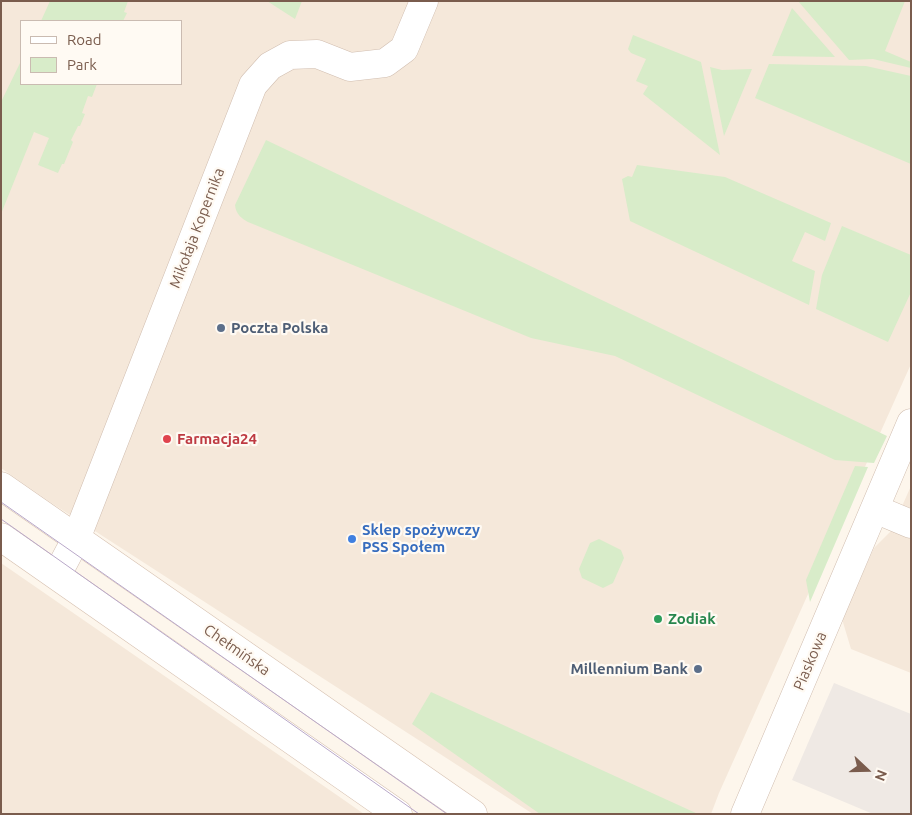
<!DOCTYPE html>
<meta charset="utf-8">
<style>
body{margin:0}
#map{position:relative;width:912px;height:815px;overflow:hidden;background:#fdf6ec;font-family:Ubuntu,sans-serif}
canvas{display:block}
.frame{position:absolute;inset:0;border:2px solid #7a5c4d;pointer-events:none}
.legend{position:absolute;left:20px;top:20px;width:162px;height:65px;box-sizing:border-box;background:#fffaf3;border:1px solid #cabbb1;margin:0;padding:6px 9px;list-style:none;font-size:15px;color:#7a5c4d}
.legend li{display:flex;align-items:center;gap:10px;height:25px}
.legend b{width:25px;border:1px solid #cabbb1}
.north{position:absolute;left:842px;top:745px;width:50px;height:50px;-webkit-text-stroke:4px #fffaf3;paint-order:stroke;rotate:111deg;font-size:14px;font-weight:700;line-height:20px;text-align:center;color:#7a5c4d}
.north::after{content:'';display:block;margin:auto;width:18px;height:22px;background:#7a5c4d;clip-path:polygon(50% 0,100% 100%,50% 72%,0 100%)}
</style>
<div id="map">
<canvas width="912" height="815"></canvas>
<div class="frame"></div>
<ul class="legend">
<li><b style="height:6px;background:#fff"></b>Road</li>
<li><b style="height:14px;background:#d8ecc9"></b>Park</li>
</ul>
<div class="north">N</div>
</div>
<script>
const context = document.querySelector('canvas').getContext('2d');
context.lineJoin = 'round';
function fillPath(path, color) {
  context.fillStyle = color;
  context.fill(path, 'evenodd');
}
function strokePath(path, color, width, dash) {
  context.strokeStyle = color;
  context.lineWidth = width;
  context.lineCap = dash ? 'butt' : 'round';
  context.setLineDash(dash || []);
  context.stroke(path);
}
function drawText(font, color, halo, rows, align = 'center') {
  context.font = font + ' Ubuntu,sans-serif';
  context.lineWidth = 4.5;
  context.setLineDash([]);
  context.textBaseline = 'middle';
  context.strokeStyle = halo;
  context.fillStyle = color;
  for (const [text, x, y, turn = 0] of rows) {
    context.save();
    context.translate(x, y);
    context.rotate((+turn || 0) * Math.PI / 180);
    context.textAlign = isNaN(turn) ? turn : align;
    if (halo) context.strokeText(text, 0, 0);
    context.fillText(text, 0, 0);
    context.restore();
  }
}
fillPath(new Path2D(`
 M1,1H911V364L719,793L711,814H533L50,502L1,468ZM21,21H181V84H21Z
 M911,486V673L851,649L842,619L874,548L891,531Z
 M1,563L344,800L364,814H1Z`), '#f5e8da');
fillPath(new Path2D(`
 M834,683L911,714V814H873L792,780Z`), '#efe9e4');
fillPath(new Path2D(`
 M50,1H128L124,12L127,13L123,21H41Z
 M267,1H302L295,19Z
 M798,1H905L885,51L911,62V68L873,59L849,60Z
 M792,8L835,57L772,56Z
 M633,35L701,62L720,155L643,94L648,86L636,81L646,59L631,53L628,49Z
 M21,61V84H97L92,97L88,96L82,113L85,114L80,126H78L71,140L73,142L64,164H62L58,173L38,165L49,138L34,132L1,214V102Z
 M769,64L866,66L911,76V164L755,98Z
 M710,67L722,70L752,69L724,136Z
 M266,140L887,436L874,463L835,460L615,356L531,338L248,222C241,218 236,214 235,205Z
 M637,165L725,177L831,223L825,241L805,232L792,261L815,271L809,305L630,221L622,179L628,176L632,177Z
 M842,226L911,255V292L888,342L816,309L822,275Z
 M855,466L868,467L810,602L806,580Z
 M599,539L621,550L624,558L613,583L603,588L582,578L579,569L590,543Z
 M431,692L698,814H540L412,724Z`), '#d8ecc9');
const street = new Path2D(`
 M875,509L911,524
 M57,575L76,539L253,85L270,66L290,55L317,54L350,67L385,63L404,49L424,1
 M745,814L911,423`);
const secondary = new Path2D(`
 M1,486L473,814
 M1,537L398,814`);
strokePath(street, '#d1beb0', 29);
strokePath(secondary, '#d6c0b0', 29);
strokePath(street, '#fff', 28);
strokePath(secondary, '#fff', 28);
strokePath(new Path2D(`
 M1,502L447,814
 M1,519L419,814`), '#b9a8c9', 1);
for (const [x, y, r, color] of [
 [221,328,5,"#5c6f8a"],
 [167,439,5,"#e0444e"],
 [352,539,5,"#3f7fe0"],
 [658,619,5,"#2e9e5b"],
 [698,669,5,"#5c6f8a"]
]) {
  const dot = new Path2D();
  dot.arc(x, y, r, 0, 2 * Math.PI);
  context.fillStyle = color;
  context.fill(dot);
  strokePath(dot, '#fffaf3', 2);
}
drawText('15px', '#7a5c4d', '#fffaf3', [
 ["Mikołaja Kopernika",197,228,-69],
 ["Chełmińska",237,650,35],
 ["Piaskowa",810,661,-67]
]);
drawText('bold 15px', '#4e5e75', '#fffaf3', [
 ["Poczta Polska",231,328],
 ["Millennium Bank",688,669,"right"]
], 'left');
drawText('bold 15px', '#be3a42', '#fffaf3', [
 ["Farmacja24",177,439]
], 'left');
drawText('bold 15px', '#366cbe', '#fffaf3', [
 ["Sklep spożywczy",362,530],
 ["PSS Społem",362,547]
], 'left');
drawText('bold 15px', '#27864d', '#fffaf3', [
 ["Zodiak",668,619]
], 'left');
</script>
